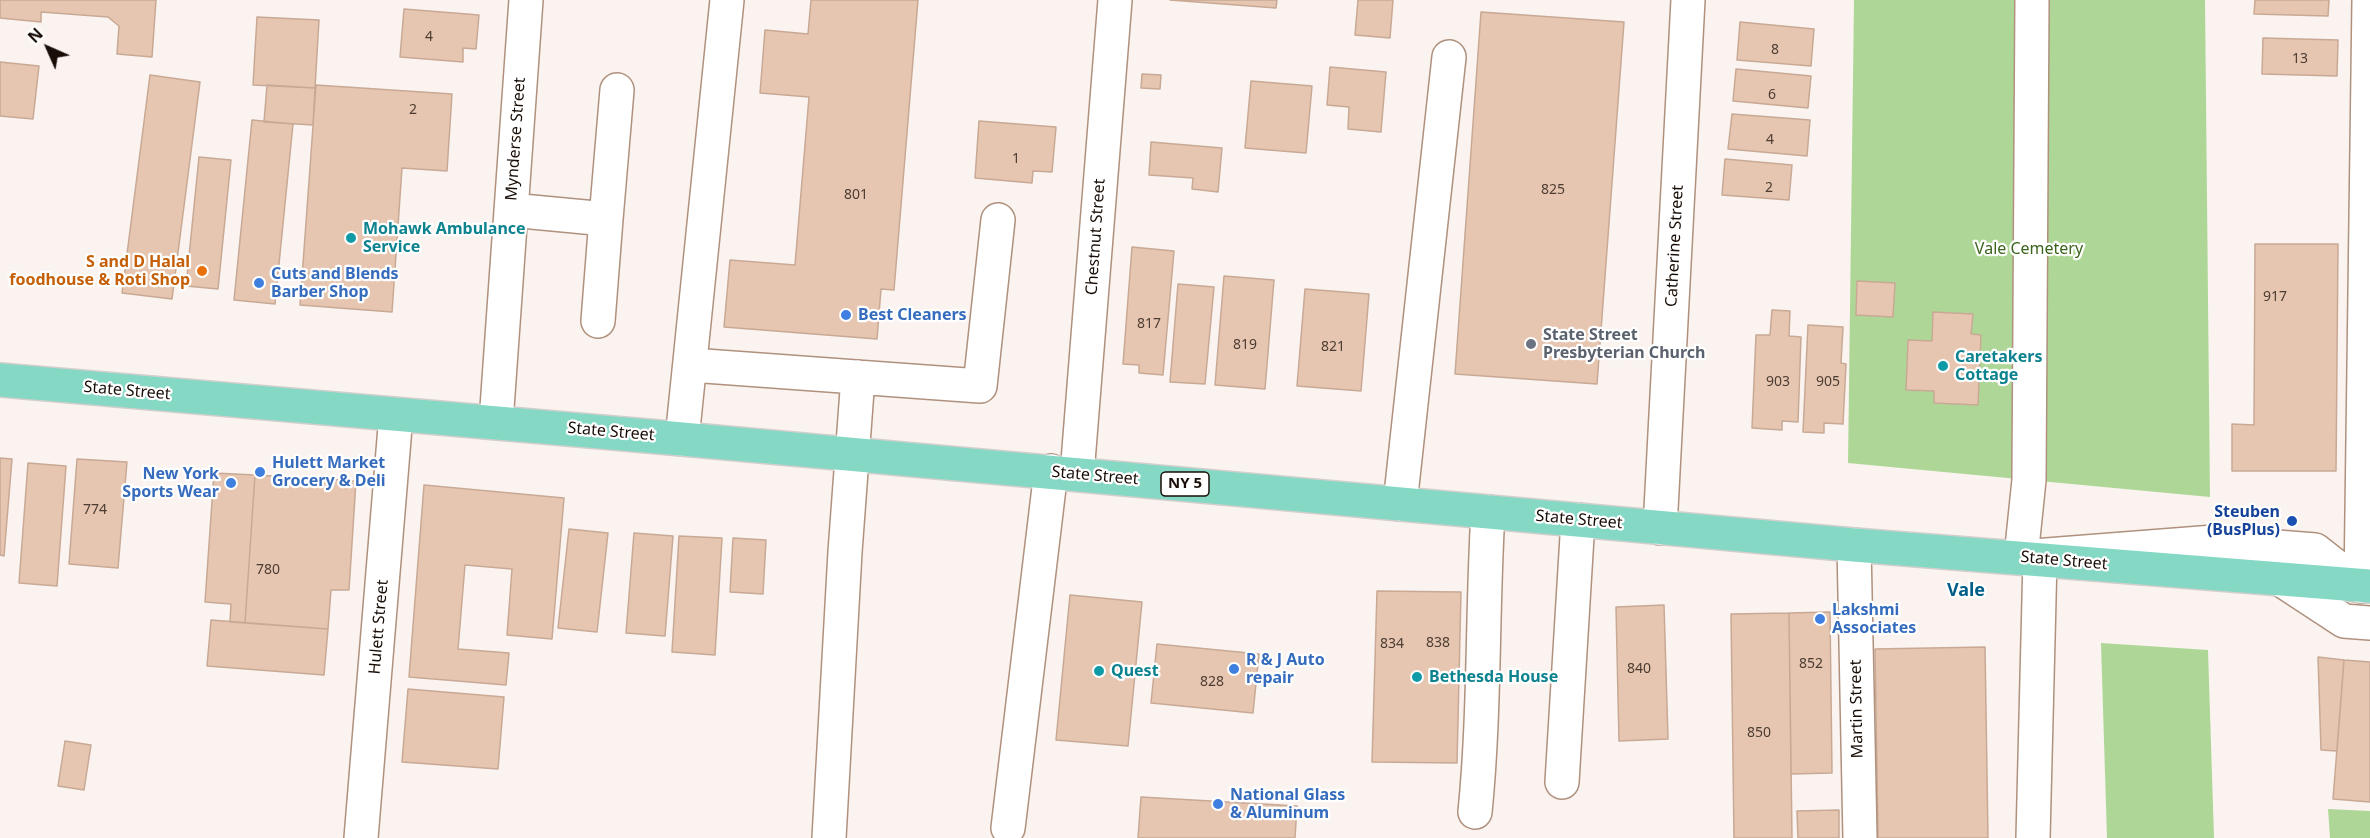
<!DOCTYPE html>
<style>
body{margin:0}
#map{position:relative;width:2370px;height:838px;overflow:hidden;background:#faf3ef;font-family:"Noto Sans",sans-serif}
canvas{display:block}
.north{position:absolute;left:18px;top:18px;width:60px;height:60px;-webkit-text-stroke:4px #fff;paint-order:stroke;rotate:315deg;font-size:16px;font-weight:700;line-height:24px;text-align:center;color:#190e07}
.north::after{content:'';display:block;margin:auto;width:21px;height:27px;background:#190e07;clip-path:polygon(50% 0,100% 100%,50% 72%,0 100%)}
</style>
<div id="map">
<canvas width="2370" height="838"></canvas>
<div class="north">N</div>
</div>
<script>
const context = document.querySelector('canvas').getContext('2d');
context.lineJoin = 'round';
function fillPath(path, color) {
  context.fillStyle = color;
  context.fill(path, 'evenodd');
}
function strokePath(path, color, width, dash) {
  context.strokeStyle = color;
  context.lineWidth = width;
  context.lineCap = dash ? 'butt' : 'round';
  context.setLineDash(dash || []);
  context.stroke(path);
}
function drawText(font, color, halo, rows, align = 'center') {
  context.font = font + ' "Noto Sans",sans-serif';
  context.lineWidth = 4.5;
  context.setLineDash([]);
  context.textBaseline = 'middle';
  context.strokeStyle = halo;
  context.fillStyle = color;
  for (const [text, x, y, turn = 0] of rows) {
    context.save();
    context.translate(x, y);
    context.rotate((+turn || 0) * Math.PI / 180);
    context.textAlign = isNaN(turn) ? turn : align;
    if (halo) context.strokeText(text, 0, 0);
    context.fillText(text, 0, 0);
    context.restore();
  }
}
fillPath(new Path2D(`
 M1854,0H2205L2210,497L1848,463Z
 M2101,643L2208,650L2214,838H2107Z
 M2328,809L2370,811V838H2330Z`), '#aed797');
const building = new Path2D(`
 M0,0H156L152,57L117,54L119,26L108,17L41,12V22L0,18Z
 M811,0H918L894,290L881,289L877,339L724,327L730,260L795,265L809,97L760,93L765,30L808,34Z
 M1170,0H1277L1276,8Z
 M1358,0H1393L1390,38L1355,35Z
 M2255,0H2329L2328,16L2254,14Z
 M404,9L479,15L476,49L463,48V62L400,57Z
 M1481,12L1624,22L1597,384L1455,374Z
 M257,17L319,20L315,88L253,85Z
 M1740,22L1814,29L1811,66L1737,60Z
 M2263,38L2338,40L2337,76L2262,74Z
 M0,62L39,66L33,119L0,116Z
 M1330,67L1386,72L1381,132L1348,129L1349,107L1327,105Z
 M1736,69L1811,76L1808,108L1733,101Z
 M1142,74L1161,75L1160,89L1141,88Z
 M150,75L200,82L172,299L122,293Z
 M1251,81L1312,86L1306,153L1245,148Z
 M267,85L315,88L313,125L264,122Z
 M316,85L452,94L447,171L402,168L392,312L300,305Z
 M1732,114L1810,120L1807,156L1728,149Z
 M252,120L293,124L275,304L234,300Z
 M979,121L1056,127L1052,172L1033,171L1032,183L975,178Z
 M1151,142L1222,148L1218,192L1192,189L1193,178L1149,175Z
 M199,157L231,160L218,289L186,286Z
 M1725,159L1792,165L1789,200L1722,195Z
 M2255,244H2338L2336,471H2232V424L2254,425Z
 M1132,247L1174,251L1163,375L1139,373V365L1123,364Z
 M1224,276L1274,280L1265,389L1215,385Z
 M1857,281L1895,283L1893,317L1856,315Z
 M1178,284L1214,287L1205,384L1170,382Z
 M1305,289L1369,294L1361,391L1297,386Z
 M1772,310L1790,311L1789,336L1801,337L1798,422L1782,421V430L1752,428L1756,335H1770Z
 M1933,312L1973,314L1971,334L1981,335L1978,405L1934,403V391L1906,390L1908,340L1932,341Z
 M1808,325L1843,327L1841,363L1846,364L1843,424L1824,423V433L1803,432Z
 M0,458L12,459L4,556L0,555Z
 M77,459L127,462L118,568L69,564Z
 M28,463L66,466L57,586L19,583Z
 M214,473L255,475L245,623L230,622L231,604L205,602Z
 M255,475L356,481L349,590H331L328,629L245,623Z
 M424,485L564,498L552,639L507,635L512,569L465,565L458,649L509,653L506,685L409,677Z
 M569,529L608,533L597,632L558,628Z
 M634,533L673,536L665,636L626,633Z
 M679,536L722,538L715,655L672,652Z
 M733,538L766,540L763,594L730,592Z
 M1377,591L1461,592L1457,763L1372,762Z
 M1070,595L1142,602L1128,746L1056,740Z
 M1664,605L1668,739L1619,741L1616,607Z
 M1830,612L1832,773L1791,774L1789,613Z
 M1789,613L1792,838H1734L1731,614Z
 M211,620L328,629L324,675L207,666Z
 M1157,644L1259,654L1253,713L1151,703Z
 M1985,647L1988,838H1878L1875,649Z
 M2318,657L2344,660L2337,751L2321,750Z
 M2344,660L2370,662V802L2333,799Z
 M408,689L504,697L498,769L402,762Z
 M65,741L91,745L84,790L58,786Z
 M1141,797L1297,806L1295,838H1138Z
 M1839,810V838H1798L1797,811Z`);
fillPath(building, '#e6c6b1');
strokePath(building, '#c8a995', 1.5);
const minor = new Path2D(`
 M2032,0L2029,480L2021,557L2214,542L2315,550L2361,586
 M511,210L606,219L617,90
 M598,321L606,219
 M691,365L980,386L998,220
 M496,422L526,0
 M682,439L727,0
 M1077,474L1115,0
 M1400,504L1449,57
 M1660,528L1688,0
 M1854,545L1860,838
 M2280,579L2344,621L2370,623
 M2361,586L2369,0
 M1562,782L1578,520
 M1475,812C1485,713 1482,612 1488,512
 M1008,828L1051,471
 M361,838L396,415
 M829,838L845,552L858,377
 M2033,838L2040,559`);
const major = new Path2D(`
 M0,380L682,439L1854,545L2370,586`);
strokePath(minor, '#af917d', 36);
strokePath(major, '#d1cfcd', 36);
strokePath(minor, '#fff', 33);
strokePath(major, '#84d8c4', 33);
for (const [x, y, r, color] of [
 [351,238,6,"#0f9aa8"],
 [202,271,6,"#e8710a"],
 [259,283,6,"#3f7fe0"],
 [846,315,6,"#3f7fe0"],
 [1531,344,6,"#6b7280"],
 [1943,366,6,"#0f9aa8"],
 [260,472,6,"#3f7fe0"],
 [231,483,6,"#3f7fe0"],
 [2292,521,6,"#1a4fb4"],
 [1820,619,6,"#3f7fe0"],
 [1234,669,6,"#3f7fe0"],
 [1099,671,6,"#0f9aa8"],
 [1417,677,6,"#0f9aa8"],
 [1218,804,6,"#3f7fe0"]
]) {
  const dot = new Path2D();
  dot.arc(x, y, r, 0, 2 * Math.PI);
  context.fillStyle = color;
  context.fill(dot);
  strokePath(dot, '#fff', 2);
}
drawText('14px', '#4c3c32', null, [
 ["4",429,37],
 ["8",1775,50],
 ["13",2300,59],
 ["6",1772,95],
 ["2",413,110],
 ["4",1770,140],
 ["1",1016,159],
 ["2",1769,188],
 ["825",1553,190],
 ["801",856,195],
 ["917",2275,297],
 ["817",1149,324],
 ["819",1245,345],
 ["821",1333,347],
 ["903",1778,382],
 ["905",1828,382],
 ["774",95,510],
 ["780",268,570],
 ["838",1438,643],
 ["834",1392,644],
 ["852",1811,664],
 ["840",1639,669],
 ["828",1212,682],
 ["850",1759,733]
]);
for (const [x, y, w] of [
 [1185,484,48]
]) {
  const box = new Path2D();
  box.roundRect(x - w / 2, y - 12, w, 24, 4.5);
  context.fillStyle = '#fff';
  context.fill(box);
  strokePath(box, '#190e07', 1.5);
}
drawText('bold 15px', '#190e07', null, [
 ["NY 5",1185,484]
]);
drawText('16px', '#190e07', '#fff', [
 ["Mynderse Street",516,139,-86],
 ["Chestnut Street",1096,237,-86],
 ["Catherine Street",1675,246,-87],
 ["State Street",127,391,5],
 ["State Street",611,432,5],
 ["State Street",1095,476,5],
 ["State Street",1579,520,5],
 ["State Street",2064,561,5],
 ["Hulett Street",379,627,-85],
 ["Martin Street",1857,709,-91]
]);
drawText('bold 16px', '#0d838f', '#fff', [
 ["Mohawk Ambulance",363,229],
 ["Service",363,247],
 ["Caretakers",1955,357],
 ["Cottage",1955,375],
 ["Quest",1111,671],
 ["Bethesda House",1429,677]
], 'left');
drawText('16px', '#3b641e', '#fff', [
 ["Vale Cemetery",2029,249]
]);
drawText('bold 16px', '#c56008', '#fff', [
 ["S and D Halal",190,262],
 ["foodhouse & Roti Shop",190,280]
], 'right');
drawText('bold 16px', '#366cbe', '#fff', [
 ["Cuts and Blends",271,274],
 ["Barber Shop",271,292],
 ["Best Cleaners",858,315],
 ["Hulett Market",272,463],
 ["Grocery & Deli",272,481],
 ["New York",219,474,"right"],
 ["Sports Wear",219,492,"right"],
 ["Lakshmi",1832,610],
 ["Associates",1832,628],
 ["R & J Auto",1246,660],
 ["repair",1246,678],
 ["National Glass",1230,795],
 ["& Aluminum",1230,813]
], 'left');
drawText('bold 16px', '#5b616d', '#fff', [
 ["State Street",1543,335],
 ["Presbyterian Church",1543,353]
], 'left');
drawText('bold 16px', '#164399', '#fff', [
 ["Steuben",2280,512],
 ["(BusPlus)",2280,530]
], 'right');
drawText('bold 18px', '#005e88', '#fff', [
 ["Vale",1966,591]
]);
</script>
